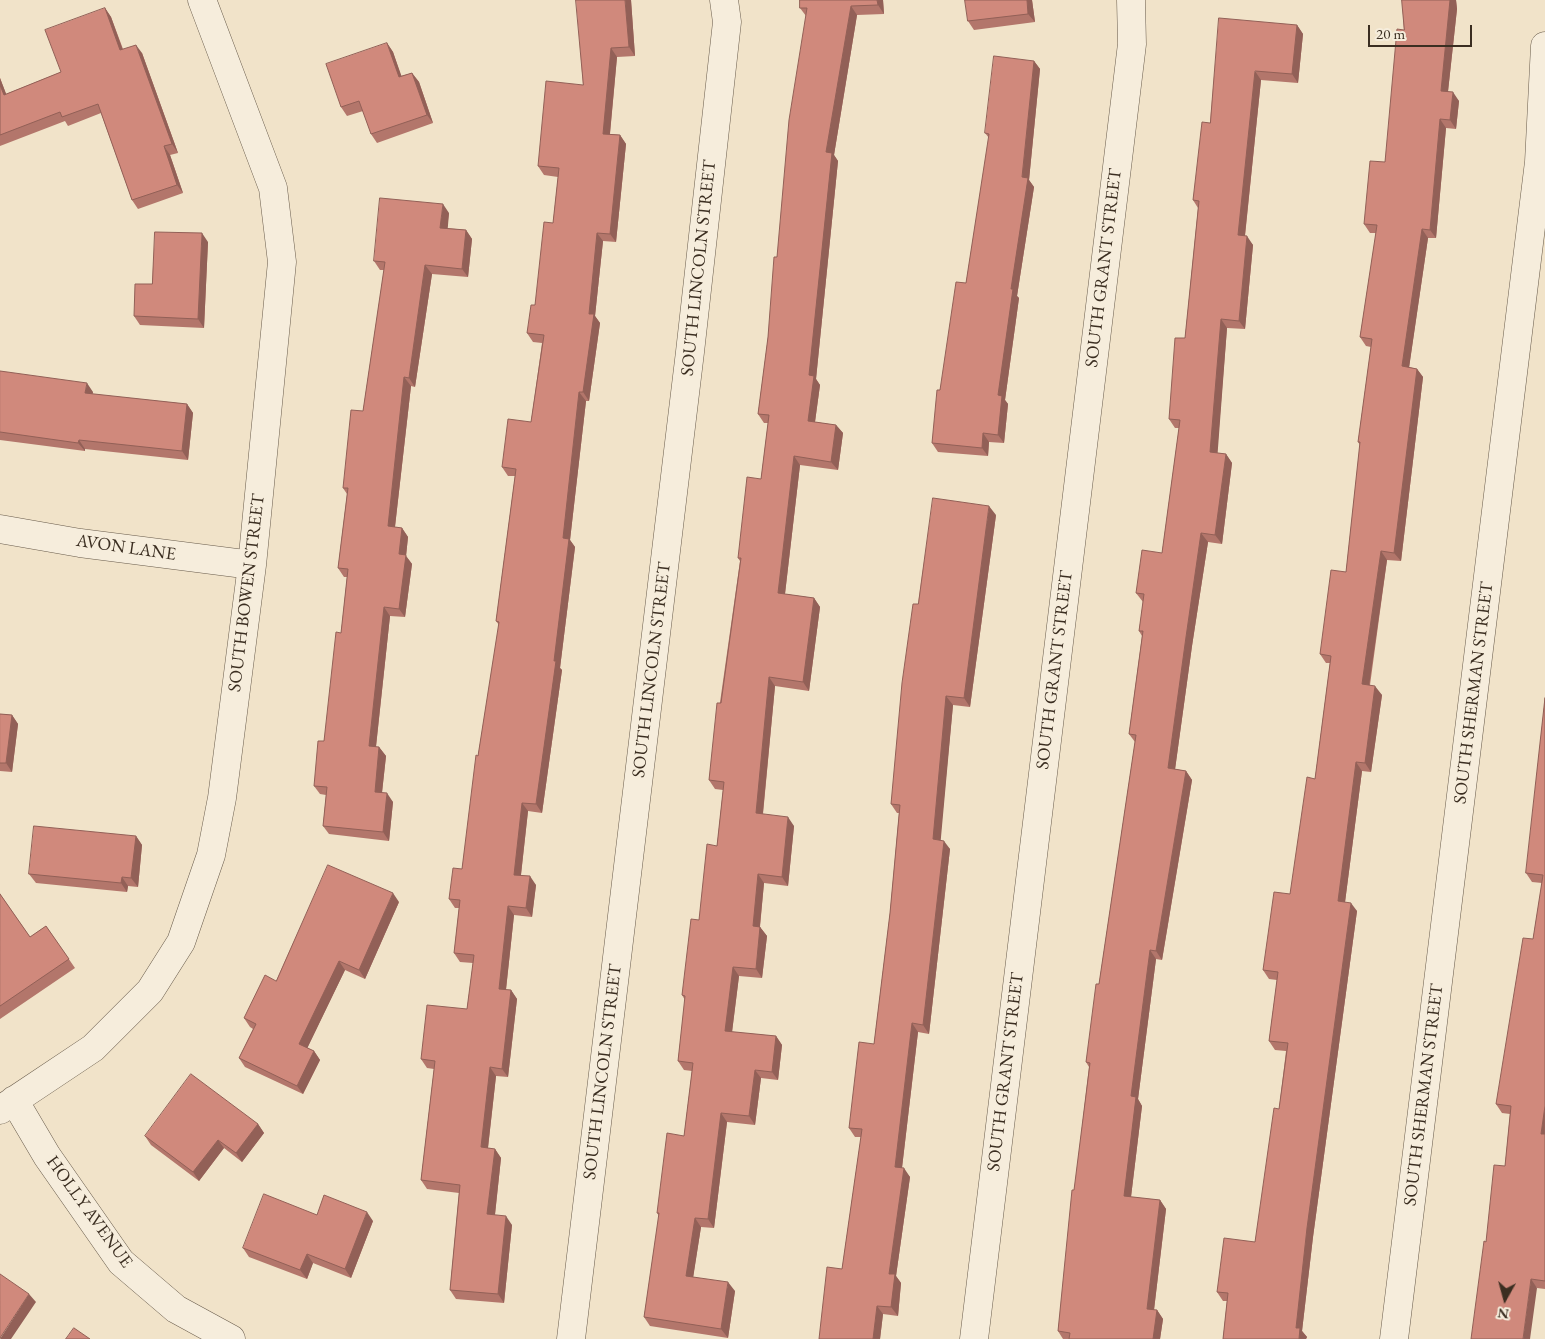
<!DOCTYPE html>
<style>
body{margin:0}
#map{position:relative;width:1545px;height:1339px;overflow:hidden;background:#f1e3c9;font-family:"EB Garamond",serif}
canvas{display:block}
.north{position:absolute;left:1480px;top:1274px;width:50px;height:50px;-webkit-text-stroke:4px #f6eddc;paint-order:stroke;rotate:187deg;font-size:14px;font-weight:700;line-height:20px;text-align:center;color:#3b2e21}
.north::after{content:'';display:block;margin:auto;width:18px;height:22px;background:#3b2e21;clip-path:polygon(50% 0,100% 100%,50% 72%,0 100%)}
.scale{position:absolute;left:1368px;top:25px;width:104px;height:22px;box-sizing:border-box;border:2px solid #3b2e21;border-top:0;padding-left:6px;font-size:15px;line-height:18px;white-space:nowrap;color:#3b2e21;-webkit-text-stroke:4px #f6eddc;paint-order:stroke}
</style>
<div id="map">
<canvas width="1545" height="1339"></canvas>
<div class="north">N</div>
<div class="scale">20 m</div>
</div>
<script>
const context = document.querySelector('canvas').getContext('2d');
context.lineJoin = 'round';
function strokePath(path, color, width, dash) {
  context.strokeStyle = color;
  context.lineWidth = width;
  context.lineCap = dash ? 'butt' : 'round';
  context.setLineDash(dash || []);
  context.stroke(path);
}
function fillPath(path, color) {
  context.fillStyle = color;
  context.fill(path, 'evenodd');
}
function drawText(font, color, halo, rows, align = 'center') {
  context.font = font + ' "EB Garamond",serif';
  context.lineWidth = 4.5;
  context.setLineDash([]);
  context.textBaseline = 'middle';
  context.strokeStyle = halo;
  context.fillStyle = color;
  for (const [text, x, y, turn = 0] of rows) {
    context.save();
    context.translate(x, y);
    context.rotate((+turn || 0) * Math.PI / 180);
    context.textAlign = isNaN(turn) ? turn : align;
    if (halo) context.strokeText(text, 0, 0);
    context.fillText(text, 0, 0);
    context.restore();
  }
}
const minor = new Path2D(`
 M0,529L80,543L252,565
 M14,1100L47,1156L121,1262L176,1309L231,1339
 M0,1110L93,1048L150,991L181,942L211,855L222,798L252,565L282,262L273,188L202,0
 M571,1339L690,352L727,22L724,0
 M974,1339L1132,44L1131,0
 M1394,1339L1539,162L1545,46`);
strokePath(minor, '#685b4b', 29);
strokePath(minor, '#f6eddc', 28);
fillPath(new Path2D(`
 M631,0L635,56L617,57L610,134L620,135L626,144L616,242L603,241L595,316L600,323L589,401H586L570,540L575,547L560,668L562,670L542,813L528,811L521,875L536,885L532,917L514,915L506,990H511L517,999L508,1077L496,1076L488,1148L495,1149L501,1158L495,1215L512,1225L504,1303L456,1299L450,1290L459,1193L427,1189L421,1180L434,1069L427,1068L421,1059L467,1009L473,963L460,962L454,953L459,908H455L449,899L462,869L478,756L499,625L496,621L515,476H508L502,467L531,422L542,343L533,342L527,333L535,305L553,223L558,177L544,175L538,166L583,85Z
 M800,0H883L884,14L857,15L834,155L838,161L816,379L820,385L815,422L836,425L843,433L838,470L800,465L785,594L814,598L820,607L809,691L775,686L763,814L794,826L788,886L764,883L760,927L767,936L762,978L739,976L732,1032L776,1036L782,1045L778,1080L761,1078L755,1125L727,1122L714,1228L701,1227L693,1277L735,1291L728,1338L650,1326L644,1317L659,1216L657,1213L684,1136L692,1071L684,1070L678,1061L685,1000L682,995L699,920L717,846L723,790L715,789L709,780L740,561L738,558L761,479L768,423H764L758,414L768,337L777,257L806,16L800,8Z
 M965,0H1032L1035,22L974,30L968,21Z
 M1402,0H1456L1457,9L1448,92L1459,101L1456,129L1446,128L1436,238H1428L1409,367L1417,369L1423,377L1401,561L1387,560L1370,685L1382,695L1371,772L1362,771L1345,902L1357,911L1313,1237L1302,1331L1307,1337L1306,1339H1223L1227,1301H1223L1217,1292L1255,1242L1279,1109L1286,1051L1275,1050L1269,1041L1277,980L1269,979L1263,970L1290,894L1315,779L1330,663H1326L1320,654L1346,572L1360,445L1358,442L1371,347L1366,346L1360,337L1376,233H1370L1364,224L1385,162L1404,30Z
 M105,8L111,17L123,49L142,53L178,153L170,155L183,193L138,209L132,200L101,113L68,126L65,121L0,146V78L6,94L61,72Z
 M1297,25L1303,34L1298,83L1261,80L1245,236L1253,245L1245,329L1227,328L1217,453L1226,454L1232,463L1222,544L1208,542L1192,646L1175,769L1186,771L1192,780L1162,960L1156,959L1138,1099L1142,1106L1131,1197L1160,1200L1166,1209L1154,1310H1157L1163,1319L1160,1339H1063L1058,1331L1089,1067L1086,1062L1099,984L1135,742L1129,734L1142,636L1139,631L1143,602L1136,593L1162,553L1179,428H1175L1169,419L1185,338L1198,208L1193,200L1210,123Z
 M387,43L393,52L401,76L412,73L419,82L433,123L377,143L371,134L363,111L347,116L341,107Z
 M1034,61L1040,69L1029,180L1034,187L1017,296L1019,298L1005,400L1008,404L1004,443L989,442L988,456L938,452L932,443L940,390L966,283L989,138L985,133Z
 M449,213L447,228L466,230L472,239L468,277L432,274L415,387L411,386L395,527L402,528L408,537L406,556L412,564L405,617L390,616L376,747H379L386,756L382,793L393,802L389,841L329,834L323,826L326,795L320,794L314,786L324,741L341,633L347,577H344L338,568L347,494L343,488L363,411L384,270H380L374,261Z
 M208,242L204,328L140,325L134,316L152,284Z
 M0,371L93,392L92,394L187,404L193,413L188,460L85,449V451L0,440Z
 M996,515L970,707L953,705L940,840L950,849L929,1034L918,1032L902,1168L910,1177L896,1276L901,1283L898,1316L883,1314L880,1339H819L842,1269L861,1137H855L849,1128L874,1044L890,913L899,813H897L891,804L918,604Z
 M1545,698V1289L1537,1288L1486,1242L1505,1166L1510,1114L1502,1113L1496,1104L1533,939L1542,883L1532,882L1526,873Z
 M0,714L12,715L18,724L12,772L0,771Z
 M136,836L142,845L138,887L128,886L127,892L36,883L29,874Z
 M0,894L30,937L46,926L75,968L0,1019Z
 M399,902L365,979L345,970L307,1048L314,1051L320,1060L303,1094L245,1067L239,1058L253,1029L250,1027L244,1018L276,981Z
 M258,1124L264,1133L242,1162L224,1148L199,1181L151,1145L145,1136Z
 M317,1215L373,1221L351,1278L313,1263L307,1279L249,1257L243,1248Z`), '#b3766b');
fillPath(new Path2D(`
 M625,0H631L635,56L629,47Z
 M877,0H883L884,14L878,5Z
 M1027,0H1032L1035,22L1028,14Z
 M1450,0H1456L1457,9L1447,100L1441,91Z
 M851,6L857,15L834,155L838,161L816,379L820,385L814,429L808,421L809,375L826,152Z
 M105,8L111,17L126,59L120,50Z
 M1297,25L1303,34L1298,83L1292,74Z
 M387,43L393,52L405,86L399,77Z
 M136,45L142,53L178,153L172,144Z
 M611,48L617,57L609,143L603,134Z
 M1034,61L1040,69L1029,180L1034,187L1017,296L1019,298L1005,400L1008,404L1004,443L998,435V395L1011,289Z
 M1255,71L1261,80L1244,244L1238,235Z
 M412,73L419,82L433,123L427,115Z
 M0,78L10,104L4,95L0,85Z
 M1453,92L1459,101L1456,129L1450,120Z
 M1440,119L1446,128L1436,238L1430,230Z
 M620,135L626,144L616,242L610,234Z
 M164,146L170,155L183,193L177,185Z
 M443,204L449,213L447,237L440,228Z
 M1422,229L1428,238L1408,375L1402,366Z
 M466,230L472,239L468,277L462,269Z
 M202,233L208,242L204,328L198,319Z
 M597,233L603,241L595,316L600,323L589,401L583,392L589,314Z
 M1247,236L1253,245L1245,329L1239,321Z
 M425,265L432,274L415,387L409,378Z
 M1221,319L1227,328L1217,461L1210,452Z
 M1417,369L1423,377L1401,561L1394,553Z
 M404,377L411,386L394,535L388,526Z
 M87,383L93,392L91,402L85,393Z
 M579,392L586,401L570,540L575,547L560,668L562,670L542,813L536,804L554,661L563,538Z
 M187,404L193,413L188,460L182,451Z
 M836,425L843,433L838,470L831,462Z
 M983,433L989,442L988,456L982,448Z
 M79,440L85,449V451L78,443Z
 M1226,454L1232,463L1222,544L1215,535Z
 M794,456L800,465L784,602L778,593Z
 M989,506L996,515L970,707L964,698Z
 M402,528L408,537L406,556L412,564L405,617L399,609V554Z
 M1201,533L1208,542L1192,646L1174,777L1168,768L1186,637Z
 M1381,551L1387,560L1368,693L1362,684Z
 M814,598L820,607L809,691L803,682Z
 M384,607L390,616L375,755L369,746Z
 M769,677L775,686L762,822L756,813Z
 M1375,686L1382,695L1371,772L1365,763Z
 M946,696L953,705L940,848L933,839Z
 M12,715L18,724L12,772L6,763Z
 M379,747L386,756L381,801L375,792Z
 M1356,762L1362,771L1344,910L1338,901Z
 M1186,771L1192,780L1162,960L1156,951Z
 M387,793L393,802L389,841L383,832Z
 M522,803L528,811L520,883L514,875Z
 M788,817L794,826L788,886L782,877Z
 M136,836L142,845L138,887L131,878Z
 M944,841L950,849L929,1034L923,1025Z
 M758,874L764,883L759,935L753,926Z
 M530,876L536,885L532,917L526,908Z
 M122,877L128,886L127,892L121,883Z
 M393,893L399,902L365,979L359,970Z
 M1351,903L1357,911L1313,1237L1302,1331L1307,1337L1306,1339H1299L1296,1328L1307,1228Z
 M508,906L514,915L505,998L499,989Z
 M760,927L767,936L762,978L756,969Z
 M1150,950L1156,959L1138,1099L1142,1106L1130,1205L1124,1196L1131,1096Z
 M339,961L345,970L305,1053L299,1044Z
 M733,967L739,976L731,1040L725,1031Z
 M511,990L517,999L508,1077L502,1069Z
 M912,1023L918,1032L901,1176L895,1167Z
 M776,1036L782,1045L778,1080L772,1072Z
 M314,1051L320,1060L303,1094L297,1086Z
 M490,1067L496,1076L487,1156L481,1147Z
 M755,1070L761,1078L755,1125L749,1116Z
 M1545,1106V1139L1541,1134Z
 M721,1113L727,1122L714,1228L708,1219Z
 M258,1124L264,1133L242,1162L236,1153Z
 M218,1140L224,1148L199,1181L193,1172Z
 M495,1149L501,1158L494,1223L487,1214Z
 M904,1168L910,1177L896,1276L901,1283L898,1316L891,1307L889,1274Z
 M1160,1200L1166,1209L1153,1318L1147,1309Z
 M367,1212L373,1221L351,1278L345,1269Z
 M506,1216L512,1225L504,1303L498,1294Z
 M695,1218L701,1227L692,1285L686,1276Z
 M307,1254L313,1263L307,1279L300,1270Z
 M1531,1279L1537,1288L1530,1339H1523Z
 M728,1282L735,1291L728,1338L721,1329Z
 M29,1294L36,1302L11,1339H0Z
 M877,1306L883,1314L880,1339H873Z
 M1157,1310L1163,1319L1160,1339H1153Z`), '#926057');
const building = new Path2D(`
 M576,0H625L629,47L611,48L603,134L620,135L610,234L597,233L589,314H594L583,392H579L563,538L569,539L554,661H556L536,804L522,803L514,875L530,876L526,908L508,906L499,989L511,990L502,1069L490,1067L481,1147L495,1149L487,1214L506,1216L498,1294L450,1290L460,1185L421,1180L435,1061L421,1059L427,1005L467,1009L474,955L454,953L460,900L449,899L453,868L462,869L476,755L478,756L499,622L496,621L516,469L502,467L508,419L531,422L544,335L527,333L531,305H535L544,222L553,223L559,168L538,166L546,81L583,85Z
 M800,0H877L878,5L851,6L826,152L832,153L809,375L814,376L808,421L836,425L831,462L794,456L778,593L814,598L803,682L769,677L756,813L788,817L782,877L758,874L753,926L760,927L756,969L733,967L725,1031L776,1036L772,1072L755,1070L749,1116L721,1113L708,1219L695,1218L686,1276L728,1282L721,1329L644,1317L659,1213H657L667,1133L684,1136L693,1063L678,1061L685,996L682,995L691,919L699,920L707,844L717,846L724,782L709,780L717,703H721L741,558H738L747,477L761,479L769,415L758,414L768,337L774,257H777L789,120L807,8H800Z
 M965,0H1027L1028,14L968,21Z
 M1402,0H1450L1441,91L1453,92L1450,120L1440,119L1430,230L1422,229L1402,366L1417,369L1394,553L1381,551L1362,684L1375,686L1365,763L1356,762L1338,901L1351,903L1307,1228L1296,1328H1300L1299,1339H1223L1228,1293L1217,1292L1224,1238L1255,1242L1274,1108L1279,1109L1288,1043L1269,1041L1278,972L1263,970L1274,892L1290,894L1307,777L1315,779L1331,656L1320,654L1331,570L1346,572L1360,442H1358L1372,339L1360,337L1377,225L1364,224L1370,161L1385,162L1397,29L1404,30Z
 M105,8L120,50L136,45L172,144L164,146L177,185L132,200L98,104L62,117L60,112L0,135V85L4,95L61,72L45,30Z
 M1219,18L1297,25L1292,74L1255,71L1238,235L1247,236L1239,321L1221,319L1210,452L1226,454L1215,535L1201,533L1186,637L1168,768L1186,771L1156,951L1150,950L1131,1096L1136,1097L1124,1196L1160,1200L1147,1309L1157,1310L1153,1339H1069L1070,1333L1058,1331L1072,1190H1074L1090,1063L1086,1062L1096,984H1099L1136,735L1129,734L1143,631H1139L1144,594L1136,593L1142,550L1162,553L1180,420L1169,419L1175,338H1185L1199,201L1193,200L1202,122L1210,123Z
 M387,43L399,77L412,73L427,115L371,134L359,101L341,107L326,64Z
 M994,56L1034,61L1022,177L1028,178L1011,289H1013L998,395L1002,396L998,435L983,433L982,448L932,443L937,390H940L956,282L966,283L989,134L985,133Z
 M380,198L443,204L440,228L466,230L462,269L425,265L409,378L404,377L388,526L402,528L399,554L406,555L399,609L384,607L369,746L379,747L375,792L387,793L383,832L323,826L327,787L314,786L318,741H324L336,632L341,633L348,569L338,568L348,488H343L351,410L363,411L385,262L374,261Z
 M155,232L202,233L198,319L134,316L135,284H152Z
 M0,371L87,383L85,393L187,404L182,451L79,440L78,443L0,432Z
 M933,498L989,506L964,698L946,696L933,839L944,841L923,1025L912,1023L895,1167L904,1168L889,1274H895L891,1307L877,1306L873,1339H819L827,1267L842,1269L862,1129L849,1128L859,1042L874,1044L890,913L900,805L891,804L902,683L913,604H918Z
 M1545,698V1106L1541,1134H1545V1281L1531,1279L1523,1339H1471L1484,1241L1486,1242L1494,1165L1505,1166L1511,1106L1496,1104L1523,938L1533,939L1543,875L1526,873Z
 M0,714L12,715L6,763H0Z
 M34,826L136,836L131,878L122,877L121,883L29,874Z
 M328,865L393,893L359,970L339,961L299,1044L314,1051L297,1086L239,1058L256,1024L244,1018L265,975L276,981Z
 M0,894L30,937L46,926L69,959L0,1006Z
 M191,1074L258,1124L236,1153L218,1140L193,1172L145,1136Z
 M264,1194L317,1215L324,1195L367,1212L345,1269L307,1254L300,1270L243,1248Z
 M0,1274L29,1294L0,1338Z
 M74,1328L90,1339H66Z`);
fillPath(building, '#d0897c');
strokePath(building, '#926057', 1);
drawText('18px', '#3b2e21', '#f6eddc', [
 ["SOUTH LINCOLN STREET",699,268,-84],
 ["SOUTH GRANT STREET",1104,268,-83],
 ["AVON LANE",126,548,8],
 ["SOUTH BOWEN STREET",247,593,-83],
 ["SOUTH LINCOLN STREET",652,670,-83],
 ["SOUTH GRANT STREET",1055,670,-83],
 ["SOUTH SHERMAN STREET",1474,693,-83],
 ["SOUTH LINCOLN STREET",603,1072,-83],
 ["SOUTH GRANT STREET",1006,1072,-83],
 ["SOUTH SHERMAN STREET",1424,1095,-83],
 ["HOLLY AVENUE",89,1212,54]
]);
</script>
